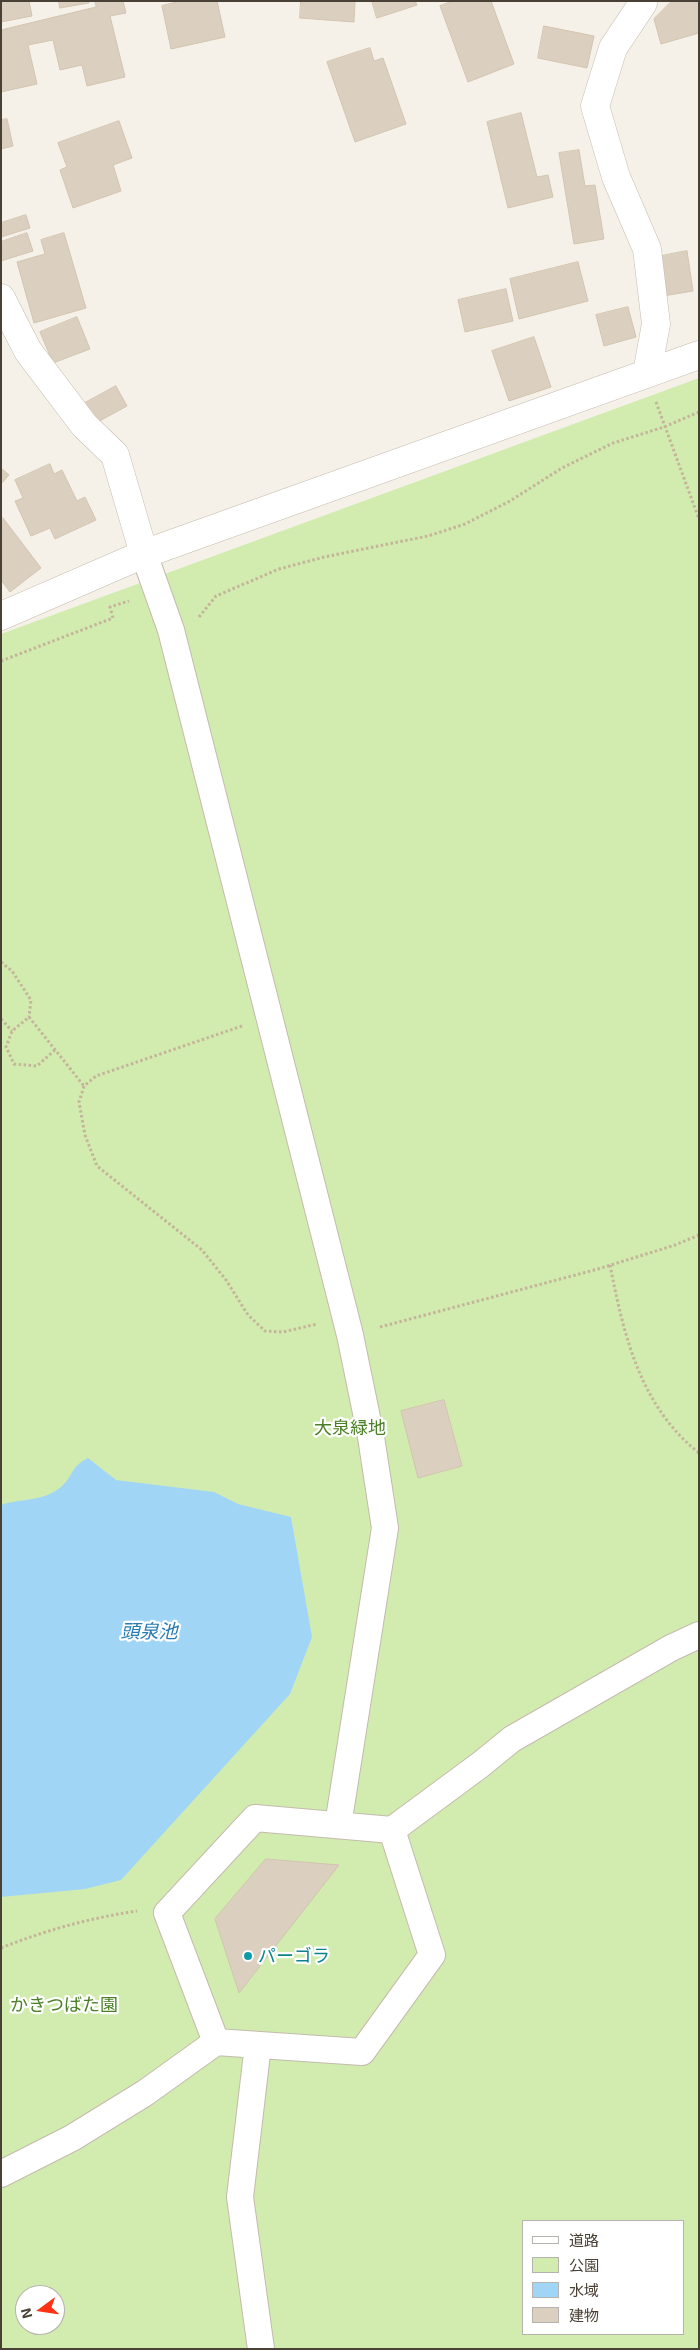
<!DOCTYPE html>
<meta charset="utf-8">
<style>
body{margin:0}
#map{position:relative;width:700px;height:2350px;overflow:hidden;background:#f5f1e8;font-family:"Exo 2","Noto Sans JP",sans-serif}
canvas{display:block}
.frame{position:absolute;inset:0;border:2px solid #494136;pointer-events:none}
.legend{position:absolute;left:522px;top:2220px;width:162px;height:115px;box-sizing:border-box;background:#fff;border:1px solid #b6b3af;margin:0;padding:6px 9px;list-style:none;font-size:15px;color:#494136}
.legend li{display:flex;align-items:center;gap:10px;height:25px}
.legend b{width:25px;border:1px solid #b6b3af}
.north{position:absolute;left:15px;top:2285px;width:50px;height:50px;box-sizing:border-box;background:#fff;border:1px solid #b6b3af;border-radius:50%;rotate:256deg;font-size:14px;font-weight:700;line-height:20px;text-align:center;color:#494136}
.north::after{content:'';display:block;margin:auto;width:18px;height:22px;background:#ff3215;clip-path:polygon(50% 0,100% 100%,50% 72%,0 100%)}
</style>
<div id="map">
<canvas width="700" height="2350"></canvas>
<div class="frame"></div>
<ul class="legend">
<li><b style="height:6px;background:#fff"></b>道路</li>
<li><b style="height:14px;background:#d2ecaf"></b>公園</li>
<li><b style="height:14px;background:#a1d5f5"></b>水域</li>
<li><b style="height:14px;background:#dbcfc0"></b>建物</li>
</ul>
<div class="north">N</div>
</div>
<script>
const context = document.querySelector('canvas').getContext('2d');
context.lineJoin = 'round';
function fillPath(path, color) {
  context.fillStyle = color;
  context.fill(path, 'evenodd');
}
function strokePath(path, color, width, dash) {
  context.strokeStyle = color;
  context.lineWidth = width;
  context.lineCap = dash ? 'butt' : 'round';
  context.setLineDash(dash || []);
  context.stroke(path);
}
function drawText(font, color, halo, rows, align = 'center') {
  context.font = font + ' "Exo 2","Noto Sans JP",sans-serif';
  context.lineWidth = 4.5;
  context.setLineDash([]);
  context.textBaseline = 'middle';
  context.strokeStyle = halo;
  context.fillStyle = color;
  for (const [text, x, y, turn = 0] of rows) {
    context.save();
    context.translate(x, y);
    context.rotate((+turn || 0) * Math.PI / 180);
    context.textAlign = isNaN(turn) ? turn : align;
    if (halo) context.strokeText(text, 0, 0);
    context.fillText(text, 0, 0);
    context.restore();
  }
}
fillPath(new Path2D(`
 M699,378V2349H1V634ZM524,2221H684V2334H524ZM25,2295H55V2325H25Z`), '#d2ecaf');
fillPath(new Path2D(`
 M88,1458L116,1480L214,1492L238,1504L291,1517L312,1637L290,1694L121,1880L85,1889L1,1897V1505C21,1498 45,1502 62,1486C74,1475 70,1467 88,1458Z`), '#a1d5f5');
const building = new Path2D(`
 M1,1H29L32,16L1,22Z
 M59,1H88L89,3L60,8Z
 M95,1H123L126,13L110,16L125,77L87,86L82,65L60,70L53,40L28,45L37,84L1,92V30L96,7Z
 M181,1H217L225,37L171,49L162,6Z
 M301,1H355L354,22L300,18Z
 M372,1H415L417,5L377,18Z
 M453,1H491L514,64L468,82L440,6Z
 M672,1H699V33L661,44L654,19Z
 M544,26L594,36L587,68L538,58Z
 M370,48L374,61L383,58L406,124L355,142L327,62Z
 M521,113L537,177L548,175L553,197L508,208L487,122Z
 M7,119L13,146L1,149V120Z
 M119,121L132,158L113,165L121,191L73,208L60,170L67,167L58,143Z
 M579,150L585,186L595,185L604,239L574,244L559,153Z
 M26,215L30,228L1,237V223Z
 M27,233L33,251L1,261V242Z
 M64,233L86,308L34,323L17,262L45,254L41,240Z
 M687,251L693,291L663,296L656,257Z
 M578,262L588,301L519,319L510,279Z
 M506,289L513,321L465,332L458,300Z
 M628,307L636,337L604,346L596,315Z
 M77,317L90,349L53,363L40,332Z
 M534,337L551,387L509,401L492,351Z
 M116,386L127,406L94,424L83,404Z
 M50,464L54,474L62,470L77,501L85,497L96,520L55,539L50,528L31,536L15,501L23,498L15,480Z
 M1,468L9,475L1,484Z
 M3,518L41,568L10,592L1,580V519Z
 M444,1400L462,1466L418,1478L401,1411Z
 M266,1859L339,1865L239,1993L215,1919Z`);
fillPath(building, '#dbcfc0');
strokePath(building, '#d3c4b0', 1);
const pedestrian = new Path2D(`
 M144,554L171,630L350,1335L371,1437L385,1528L338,1825
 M392,1830L480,1765L512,1739L671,1648L699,1635
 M258,2045L240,2197L261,2349
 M1,2174L72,2138L145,2093L216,2042L362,2052L432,1955L392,1830L255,1818L167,1913L216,2042`);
const minor = new Path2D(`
 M643,3L613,48L595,106L616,177L647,249L656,324L647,373
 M1,298L28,351L84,425L115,455L144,554
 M1,616L144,554L699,355`);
strokePath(pedestrian, '#c4bbad', 28);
strokePath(minor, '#c4bbad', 29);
strokePath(new Path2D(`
 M656,402L699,519
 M199,617L216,596L279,569L324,557L428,536L465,524L510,501L562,468L613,443L664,427L699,412
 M1,661L113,618L110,607L129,601
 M1,962L12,971L31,1000L29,1017
 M1,1019L12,1031
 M242,1026L96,1076L84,1086L79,1102L85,1135L97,1166L202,1250L226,1280L248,1315L265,1331L283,1332L317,1324
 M55,1050L37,1066L14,1064L6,1047L12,1031L29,1017L84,1086
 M610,1265C624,1336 640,1406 699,1453
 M380,1327L598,1269L675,1245L699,1235
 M1,1948C46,1930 90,1918 137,1911`), '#c4b49a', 3, [2.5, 2.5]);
strokePath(pedestrian, '#fff', 26);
strokePath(minor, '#fff', 28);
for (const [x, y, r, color] of [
 [248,1956,5,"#0f9aa8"]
]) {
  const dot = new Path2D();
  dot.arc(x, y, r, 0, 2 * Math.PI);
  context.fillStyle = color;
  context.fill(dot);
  strokePath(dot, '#fff', 2);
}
drawText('18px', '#4a7f25', '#fff', [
 ["大泉緑地",350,1428],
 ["かきつばた園",64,2005]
]);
drawText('18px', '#0d838f', '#fff', [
 ["パーゴラ",258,1956]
], 'left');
drawText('italic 19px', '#277cb4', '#fff', [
 ["頭泉池",149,1632]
]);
</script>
